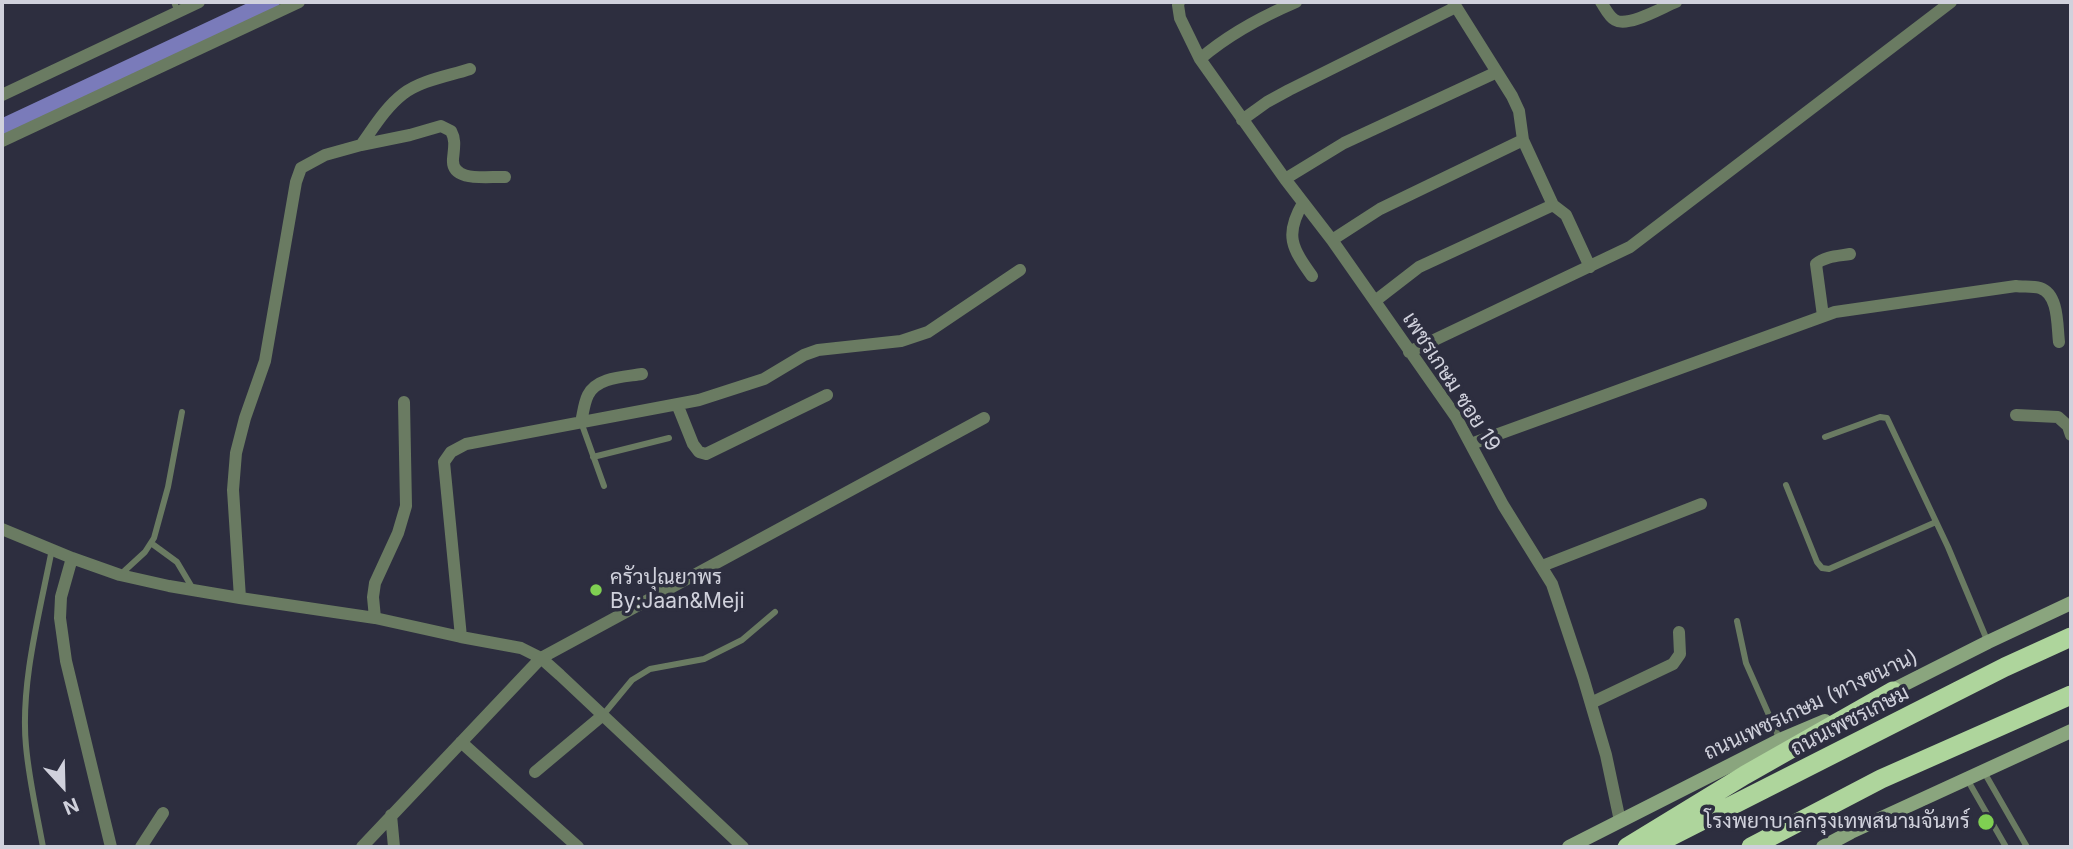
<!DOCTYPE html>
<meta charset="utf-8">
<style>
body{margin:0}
#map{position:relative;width:2073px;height:849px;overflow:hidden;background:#2d2e3f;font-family:Inter,sans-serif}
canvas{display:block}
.frame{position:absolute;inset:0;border:4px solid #d0d1dc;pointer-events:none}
.north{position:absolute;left:28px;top:751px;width:70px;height:70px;-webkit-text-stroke:5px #2d2e3f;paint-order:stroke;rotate:158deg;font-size:19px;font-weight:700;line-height:28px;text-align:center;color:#d0d1dc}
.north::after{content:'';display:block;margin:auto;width:24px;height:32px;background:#d0d1dc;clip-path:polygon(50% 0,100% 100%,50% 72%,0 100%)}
</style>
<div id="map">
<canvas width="2073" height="849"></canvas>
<div class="frame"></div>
<div class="north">N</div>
</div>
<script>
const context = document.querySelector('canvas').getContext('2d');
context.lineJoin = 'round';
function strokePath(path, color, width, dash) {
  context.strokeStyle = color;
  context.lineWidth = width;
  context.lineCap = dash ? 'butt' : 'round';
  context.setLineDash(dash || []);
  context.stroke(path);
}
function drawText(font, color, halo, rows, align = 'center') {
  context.font = font + ' Inter,Sarabun,sans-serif';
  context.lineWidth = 7;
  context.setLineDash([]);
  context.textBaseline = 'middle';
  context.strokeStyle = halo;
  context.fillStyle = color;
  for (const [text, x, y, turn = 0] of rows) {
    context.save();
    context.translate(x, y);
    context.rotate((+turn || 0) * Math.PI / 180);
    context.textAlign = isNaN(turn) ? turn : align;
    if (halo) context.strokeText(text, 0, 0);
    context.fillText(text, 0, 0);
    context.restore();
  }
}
strokePath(new Path2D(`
 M2,128L271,2`), '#7a7bba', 18);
strokePath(new Path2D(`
 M174,2L178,12
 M581,422L604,486
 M1825,437L1880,417L1887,418L1948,547L1987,640
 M593,457L669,438
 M1786,485L1817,562L1822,568L1829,569L1936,522
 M151,543L177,562L193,589
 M120,575L145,552L154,538L168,487L182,412
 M1737,621L1746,663L1780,740
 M603,715L632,680L650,669L704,659L742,640L775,612
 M1984,772L2027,847
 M1967,779L2006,847
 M43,847C37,814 29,780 26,746C20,684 40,611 52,549`), '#6a7b62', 6);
strokePath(new Path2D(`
 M1179,2L1178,5L1180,18L1200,59L1285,179L1332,240L1456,417L1503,505L1552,584L1583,677L1606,755L1620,821
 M1453,2L1512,96L1519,111L1523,140L1553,205L1566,215L1590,267
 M1601,2C1605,8 1609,17 1615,20C1628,28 1663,7 1676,2
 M1200,59C1229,34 1261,17 1296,2
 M2,95L199,2
 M1242,120L1267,102L1289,90L1456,7
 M2,141L299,2
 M361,145C374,127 386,107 403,94C421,80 449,76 470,69
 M1285,179L1344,143L1497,72
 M1303,203C1284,235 1292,248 1312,276
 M1332,240L1380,209L1523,140
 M1375,301L1419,267L1553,205
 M1823,316L1816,264C1825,256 1839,256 1850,254
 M1409,352L1630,247L1951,2
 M677,404L693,444L699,452L706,454L827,395
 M2016,415L2058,417L2068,426L2071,435
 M581,422C583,414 584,403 588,395C597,377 624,377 642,374
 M1471,444L1835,312L2016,286C2023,287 2033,286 2040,288C2059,294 2057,326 2059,342
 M2,529L72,558L120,575L169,586L240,598L375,618L461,637L521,648L541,658L560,675L743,847
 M72,558L61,597L60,618L66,661L111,847
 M1542,566L1701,504
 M240,598L233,490L236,453L245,418L265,361L296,182L301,168L325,155L361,145L410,135L441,126L451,131C456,140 454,148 453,159C451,183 488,176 505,177
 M375,618L373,597L375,583L398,533L406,506L404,402
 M461,637L444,462L451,452L466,444L699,400L764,379L804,355L818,350L901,341L928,332L1020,270
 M1591,703L1673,664L1680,654L1679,632
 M461,742L578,847
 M535,772L603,715
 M391,815L394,847
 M141,847L163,813
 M362,847L541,658L984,418`), '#6a7b62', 12);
strokePath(new Path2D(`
 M1885,694L1988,642L2071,603
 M1569,847L1780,740L1825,721
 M1823,847L1851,832L2071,731`), '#8aa57e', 14);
strokePath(new Path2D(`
 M1627,847L1745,775L1893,691
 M1650,847L2005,667L2071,637
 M1751,847L1881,779L2071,695`), '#aed59c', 19);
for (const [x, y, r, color] of [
 [596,590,7,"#7fd052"],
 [1986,822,9,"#7fd052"]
]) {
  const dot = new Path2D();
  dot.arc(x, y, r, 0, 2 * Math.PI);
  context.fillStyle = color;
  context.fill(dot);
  strokePath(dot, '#2d2e3f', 2.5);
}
drawText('21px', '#d0d1dc', '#2d2e3f', [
 ["เพชรเกษม ซอย 19",1451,382,57],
 ["ถนนเพชรเกษม (ทางขนาน)",1811,705,-25],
 ["ถนนเพชรเกษม",1850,721,-27]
]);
drawText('21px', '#d0d1dc', '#2d2e3f', [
 ["ครัวปุณยาพร",610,578],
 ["By:Jaan&Meji",610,602],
 ["โรงพยาบาลกรุงเทพสนามจันทร์",1970,822,"right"]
], 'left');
</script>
